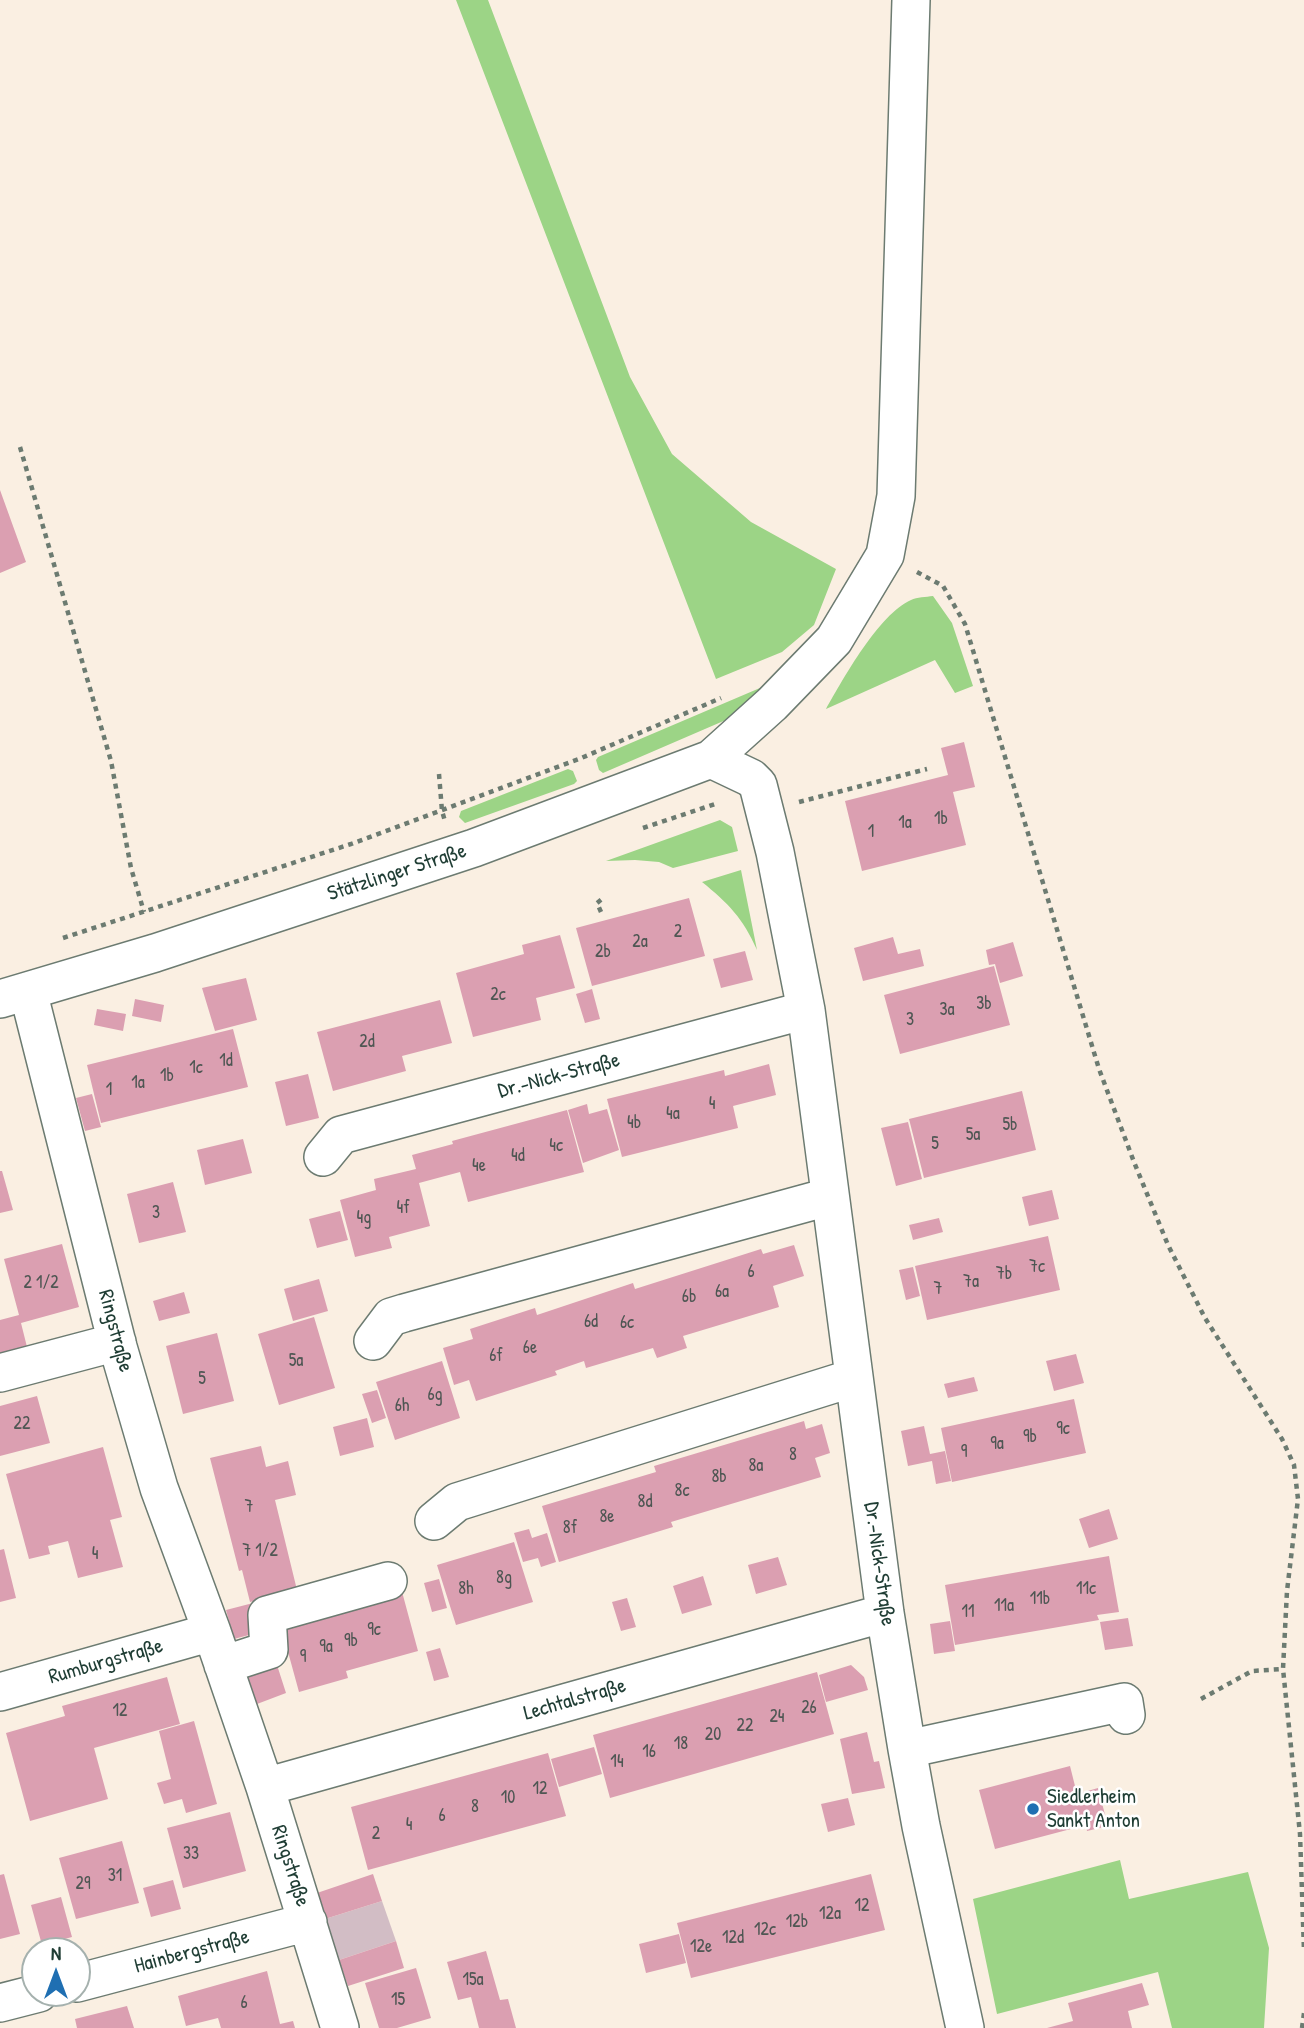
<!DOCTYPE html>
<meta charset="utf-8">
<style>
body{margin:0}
#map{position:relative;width:1304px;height:2028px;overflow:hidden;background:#faefe2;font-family:"Patrick Hand",sans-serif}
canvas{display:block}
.north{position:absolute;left:21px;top:1937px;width:70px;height:70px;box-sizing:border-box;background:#fff;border:2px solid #a5b1ae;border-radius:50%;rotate:0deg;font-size:19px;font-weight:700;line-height:28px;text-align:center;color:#1f3d34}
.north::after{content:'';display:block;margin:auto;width:24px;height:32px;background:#1f6fb2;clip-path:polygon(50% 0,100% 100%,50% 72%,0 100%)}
</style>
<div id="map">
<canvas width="1304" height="2028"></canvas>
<div class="north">N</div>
</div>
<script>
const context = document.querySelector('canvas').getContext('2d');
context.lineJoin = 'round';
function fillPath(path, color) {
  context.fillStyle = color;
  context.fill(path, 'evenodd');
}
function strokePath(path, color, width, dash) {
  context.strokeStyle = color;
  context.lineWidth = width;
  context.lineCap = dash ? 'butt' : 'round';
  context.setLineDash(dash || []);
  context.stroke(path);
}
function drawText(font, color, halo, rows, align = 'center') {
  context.font = font + ' "Patrick Hand",sans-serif';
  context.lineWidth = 5;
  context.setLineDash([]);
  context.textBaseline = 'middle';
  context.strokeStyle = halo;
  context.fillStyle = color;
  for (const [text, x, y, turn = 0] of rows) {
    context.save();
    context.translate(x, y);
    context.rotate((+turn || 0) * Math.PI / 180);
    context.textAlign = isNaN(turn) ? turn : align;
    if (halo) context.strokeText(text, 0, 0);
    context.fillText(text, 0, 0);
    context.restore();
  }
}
fillPath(new Path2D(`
 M382,1901L396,1941L339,1960L325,1919Z`), '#d2bdc5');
fillPath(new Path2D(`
 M456,0H488L630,377L672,454L751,522L836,569L814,625L782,652L716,679Z
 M933,596L952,623L973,686L955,693L935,660L826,709C843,679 879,614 911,600C917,597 926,597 933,596Z
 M774,682L749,710L603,773L599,770L596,760L598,757Z
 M568,769L573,771L577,781L574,784L465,823L459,817L461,811Z
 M720,820L732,827L738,851L673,868L659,862L635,860L606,861Z
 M741,870L757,950C743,918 728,903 702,882Z
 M1120,1860L1129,1899L1248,1872L1269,1948L1264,2028H1172L1158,1972L997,2014L973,1899Z`), '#9cd486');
fillPath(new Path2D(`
 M0,490L26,562L0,573Z
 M964,742L975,787L953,792L966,845L862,871L845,801L948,775L941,748Z
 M689,898L705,956L592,986L576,928Z
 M560,935L575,988L536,998L541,1020L473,1037L456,973L524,954L522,945Z
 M893,937L898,954L920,949L924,966L863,981L854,948Z
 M1013,942L1023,976L1000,983L995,964L989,965L986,950Z
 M745,951L753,980L721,988L713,959Z
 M994,966L1010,1025L900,1054L884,995Z
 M246,978L257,1020L215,1031L202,988Z
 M592,989L600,1019L585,1023L576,994Z
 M135,999L164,1005L161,1022L132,1016Z
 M440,1000L452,1043L402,1056L406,1071L333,1091L317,1032Z
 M97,1009L126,1014L123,1031L94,1025Z
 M233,1029L248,1087L101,1123L87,1065Z
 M769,1064L776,1095L733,1106L738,1128L622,1157L607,1099L724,1070L725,1076Z
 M308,1074L319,1118L286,1126L275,1082Z
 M1022,1091L1036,1150L924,1178L909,1119Z
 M92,1094L101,1127L85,1131L76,1098Z
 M587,1104L589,1114L607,1109L619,1150L583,1163L568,1110Z
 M567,1110L584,1172L468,1202L460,1172L419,1183L430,1226L389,1237L392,1248L355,1257L340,1200L376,1190L374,1179L416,1169L412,1155L453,1144L452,1141Z
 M908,1122L922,1179L896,1186L881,1128Z
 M243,1139L252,1173L205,1185L197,1150Z
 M0,1171H2L13,1210L0,1213Z
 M173,1182L186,1232L139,1243L127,1194Z
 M1052,1190L1059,1219L1029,1226L1022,1197Z
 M340,1211L348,1240L317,1248L309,1219Z
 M939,1218L943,1232L913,1240L909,1225Z
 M1048,1236L1060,1290L927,1320L915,1266Z
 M62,1244L79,1307L21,1323L27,1347L0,1354V1320L19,1315L4,1259Z
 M794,1245L804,1276L773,1286L779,1307L683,1336L687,1348L657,1358L653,1348L586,1368L584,1361L555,1371L557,1375L476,1401L469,1380L454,1385L443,1348L473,1339L470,1329L535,1308L537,1315L633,1283L635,1289L761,1249L763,1254Z
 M913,1267L920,1296L906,1300L899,1270Z
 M319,1279L328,1311L293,1321L284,1289Z
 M184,1292L190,1313L159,1321L153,1301Z
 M314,1317L335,1388L279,1405L258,1334Z
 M217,1333L234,1401L183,1414L166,1346Z
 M1076,1354L1084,1383L1054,1391L1046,1361Z
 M442,1361L460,1418L395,1440L376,1382Z
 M974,1377L978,1391L948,1398L944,1384Z
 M377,1390L386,1418L372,1423L362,1394Z
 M37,1396L50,1443L0,1456V1406Z
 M1074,1399L1086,1453L952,1482L941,1428Z
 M367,1418L374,1447L340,1456L333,1427Z
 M804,1421L806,1429L822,1424L830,1453L815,1458L821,1477L671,1522L673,1527L559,1562L542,1506L656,1472L654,1466Z
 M924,1426L930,1454L945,1451L951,1481L936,1484L932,1461L908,1466L901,1431Z
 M261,1446L266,1467L288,1461L296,1495L275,1500L297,1590L250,1602L242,1570L239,1571L210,1458Z
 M103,1447L122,1517L110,1520L123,1567L78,1578L68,1541L48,1546L50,1554L29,1559L6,1474Z
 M1109,1509L1118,1539L1089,1548L1079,1519Z
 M529,1529L532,1538L547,1533L556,1562L541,1567L538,1558L523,1562L514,1533Z
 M514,1542L533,1602L456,1625L437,1565Z
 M4,1549L16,1598L0,1602V1550Z
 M1109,1556L1119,1612L1097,1615L1099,1620L955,1645L945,1585Z
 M778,1557L787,1585L756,1594L748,1565Z
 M703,1576L712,1605L682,1614L673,1586Z
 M439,1579L447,1608L432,1612L424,1583Z
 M401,1588L418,1651L346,1671L348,1678L299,1692L282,1630L331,1616L329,1608Z
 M627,1598L636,1627L621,1631L612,1602Z
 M257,1602L264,1631L234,1639L226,1610Z
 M1128,1618L1133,1646L1105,1650L1100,1622Z
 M950,1621L955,1651L934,1654L930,1624Z
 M440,1648L449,1677L434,1681L426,1652Z
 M277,1665L286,1693L257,1704L247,1675Z
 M851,1665L864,1677L868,1690L826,1702L819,1675Z
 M817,1672L834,1734L610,1798L593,1735Z
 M167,1677L180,1724L94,1748L108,1799L30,1821L6,1733L65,1716L62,1706Z
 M194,1721L217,1804L186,1813L182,1799L164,1804L157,1783L171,1779L159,1731Z
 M867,1732L874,1762L879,1761L885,1788L852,1794L840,1739Z
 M594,1747L602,1774L559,1787L551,1759Z
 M548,1753L566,1816L368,1870L351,1807Z
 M1070,1766L1077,1794L1098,1788L1108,1826L1087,1831L1086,1825L995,1849L979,1790Z
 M848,1798L855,1825L828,1832L821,1804Z
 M230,1812L246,1871L183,1888L167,1828Z
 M122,1841L139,1903L76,1919L59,1858Z
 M4,1874L20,1934L0,1939V1875Z
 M373,1874L382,1901L325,1919L317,1893Z
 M871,1874L885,1930L691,1978L677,1923Z
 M173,1880L181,1909L151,1917L143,1888Z
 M61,1897L72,1937L42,1945L31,1905Z
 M679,1934L686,1963L646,1973L639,1944Z
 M396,1941L404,1968L348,1986L339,1960Z
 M486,1951L500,2000L508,1999L516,2028H479L471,1997L458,2000L447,1962Z
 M416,1968L431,2018L397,2028H379L365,1983Z
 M267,1971L280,2024L293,2021L295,2028H221L218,2018L186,2026L178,1996Z
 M1142,1983L1149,2005L1128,2011L1132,2028H1047L1073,2021L1068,2003Z
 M127,2006L134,2028H77L75,2019Z`), '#db9fb1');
const minor = new Path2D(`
 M711,759L751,778L758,785L775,852L806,1010L885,1613L907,1749L921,1826L965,2028
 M28,991L118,1347L159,1488L212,1632L265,1787L340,2028
 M0,999L155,953L474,848L711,759L772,704L834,640L885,555L896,496L911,0
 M323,1157L341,1135L806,1010
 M373,1341L391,1317L404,1313L828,1197
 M0,1373L117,1342
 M434,1521L457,1502L853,1378
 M223,1665L269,1650L267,1615L388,1581
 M0,1692L212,1632
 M907,1749L1124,1702L1126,1715
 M265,1787L885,1613
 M77,1983L308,1922
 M0,2003L39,1993`);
strokePath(minor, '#6c7b71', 40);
strokePath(new Path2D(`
 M20,447L111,761L131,868L144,912
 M917,572L943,586L965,624L1099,1069L1134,1162L1168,1245L1205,1318L1282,1439L1294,1465L1298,1499L1287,1591L1283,1669L1300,1834L1304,1951
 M439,774L442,811L445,821
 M799,802L927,769
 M643,828L718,803
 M601,912L597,903L602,899
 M63,938L351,844L579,759L721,698
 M1201,1699L1252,1671L1283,1669
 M1302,2028L1304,2013`), '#6c7b71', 4.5, [5, 5]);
strokePath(minor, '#fff', 37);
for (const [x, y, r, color] of [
 [1033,1809,7,"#1f6fb2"]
]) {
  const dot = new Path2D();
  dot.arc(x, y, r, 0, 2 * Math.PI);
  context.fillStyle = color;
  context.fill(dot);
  strokePath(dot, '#fff', 2.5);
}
drawText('18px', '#4e5653', null, [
 ["1b",941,819],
 ["1a",905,823],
 ["1",871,832],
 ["2",678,932],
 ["2a",640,942],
 ["2b",603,952],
 ["2c",498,995],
 ["3b",984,1004],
 ["3a",947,1010],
 ["3",910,1020],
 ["2d",367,1042],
 ["1d",226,1061],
 ["1c",196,1068],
 ["1b",167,1076],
 ["1a",138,1083],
 ["1",109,1090],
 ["4",712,1104],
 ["4a",673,1114],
 ["4b",634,1123],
 ["5b",1010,1125],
 ["5a",973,1135],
 ["5",935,1144],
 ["4c",556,1146],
 ["4d",518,1156],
 ["4e",479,1166],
 ["4f",403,1208],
 ["3",156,1213],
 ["4g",364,1218],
 ["7c",1037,1267],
 ["6",751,1272],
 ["7b",1004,1274],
 ["7a",971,1282],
 ["2 1/2",41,1283],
 ["7",938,1289],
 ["6a",722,1292],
 ["6b",689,1297],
 ["6d",591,1322],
 ["6c",627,1323],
 ["6e",530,1348],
 ["6f",496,1356],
 ["5a",296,1361],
 ["5",202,1379],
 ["6g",435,1395],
 ["6h",402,1406],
 ["22",22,1424],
 ["9c",1063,1429],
 ["9b",1030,1437],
 ["9a",997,1444],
 ["9",964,1452],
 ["8",793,1455],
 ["8a",756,1466],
 ["8b",719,1477],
 ["8c",682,1491],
 ["8d",645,1502],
 ["7",249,1507],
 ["8e",607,1517],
 ["8f",570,1528],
 ["7 1/2",260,1551],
 ["4",95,1554],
 ["8g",504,1578],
 ["8h",466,1589],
 ["11c",1086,1589],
 ["11b",1040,1599],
 ["11a",1004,1606],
 ["11",968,1612],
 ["9c",374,1630],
 ["9b",351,1641],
 ["9a",326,1647],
 ["9",303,1657],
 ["26",809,1708],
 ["12",120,1711],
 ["24",777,1717],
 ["22",745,1726],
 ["20",713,1735],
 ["18",681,1744],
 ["16",649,1752],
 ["14",617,1762],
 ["12",540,1789],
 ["10",508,1798],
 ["8",475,1807],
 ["6",442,1816],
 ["4",409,1825],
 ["2",376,1834],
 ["33",191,1854],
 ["31",115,1876],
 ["29",83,1884],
 ["12",862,1906],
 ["12a",830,1914],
 ["12b",797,1922],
 ["12c",765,1930],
 ["12d",733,1938],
 ["12e",701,1947],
 ["15a",473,1980],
 ["15",398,2000],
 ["6",244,2003]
]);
drawText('21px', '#1f3d34', '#fff', [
 ["Stätzlinger Straße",397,873,-18],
 ["Dr.-Nick-Straße",559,1076,-15],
 ["Ringstraße",115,1331,75],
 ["Dr.-Nick-Straße",879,1564,82],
 ["Rumburgstraße",106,1662,-16],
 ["Lechtalstraße",575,1700,-16],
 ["Ringstraße",290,1866,72],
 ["Hainbergstraße",192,1952,-15]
]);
drawText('21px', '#1f3d34', '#fff', [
 ["Siedlerheim",1047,1797],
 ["Sankt Anton",1047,1821]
], 'left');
</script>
